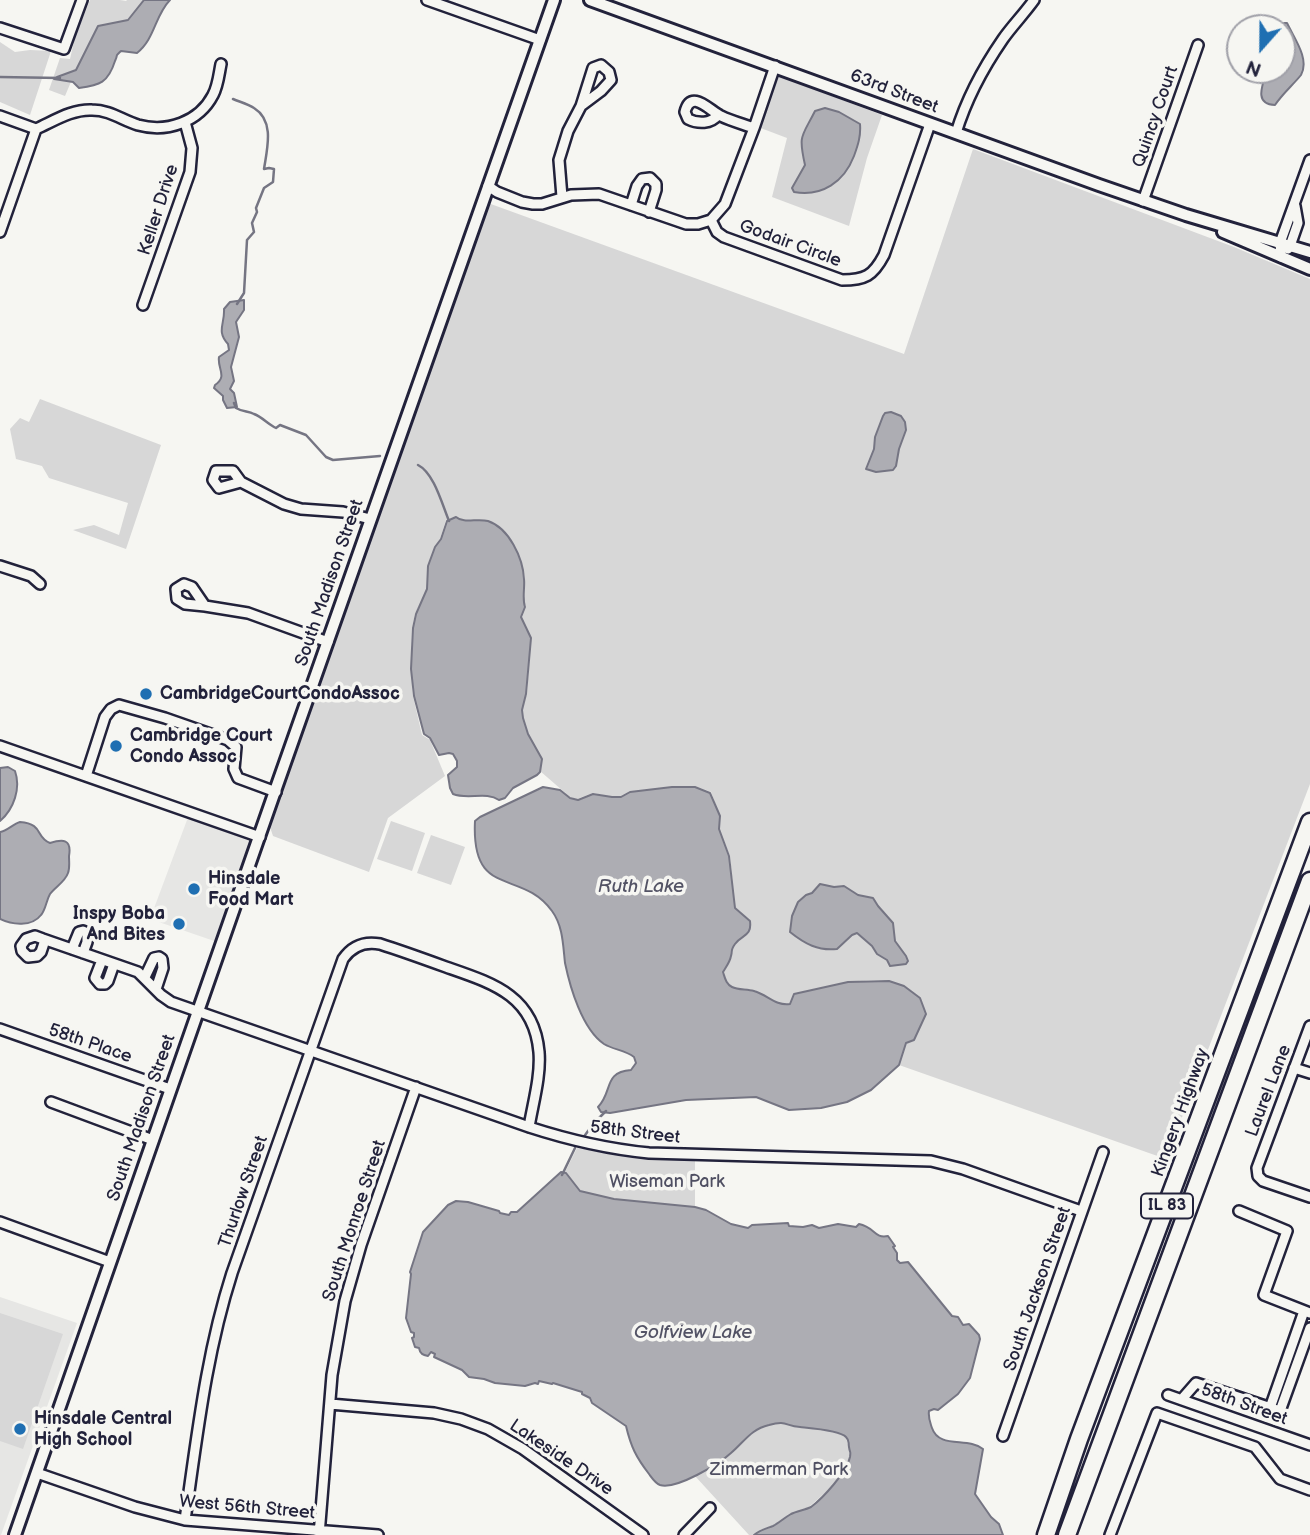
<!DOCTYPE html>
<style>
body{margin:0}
#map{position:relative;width:1310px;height:1535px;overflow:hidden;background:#f6f6f2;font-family:"Balsamiq Sans",sans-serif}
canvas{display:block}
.north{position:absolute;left:1226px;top:14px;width:70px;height:70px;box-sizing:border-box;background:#f6f6f2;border:2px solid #a1a1a9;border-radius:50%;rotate:201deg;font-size:19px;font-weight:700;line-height:28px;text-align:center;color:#22223b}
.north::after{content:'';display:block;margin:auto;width:24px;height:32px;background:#1f6fb2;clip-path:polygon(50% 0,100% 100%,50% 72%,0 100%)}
</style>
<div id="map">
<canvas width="1310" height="1535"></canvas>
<div class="north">N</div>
</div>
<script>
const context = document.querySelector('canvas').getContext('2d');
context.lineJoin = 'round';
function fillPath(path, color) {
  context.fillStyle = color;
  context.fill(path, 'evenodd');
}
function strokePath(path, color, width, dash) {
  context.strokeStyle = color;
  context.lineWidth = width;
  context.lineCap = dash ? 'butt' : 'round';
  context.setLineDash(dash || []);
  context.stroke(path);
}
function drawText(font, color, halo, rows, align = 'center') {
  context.font = font + ' "Balsamiq Sans",sans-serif';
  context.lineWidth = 7;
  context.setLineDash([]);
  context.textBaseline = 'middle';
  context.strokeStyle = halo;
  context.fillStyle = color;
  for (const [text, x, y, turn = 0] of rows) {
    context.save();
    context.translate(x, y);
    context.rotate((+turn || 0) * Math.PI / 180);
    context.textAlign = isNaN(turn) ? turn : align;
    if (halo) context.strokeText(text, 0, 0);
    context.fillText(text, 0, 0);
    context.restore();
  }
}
fillPath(new Path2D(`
 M190,812L260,837L223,944L150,919Z
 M0,1297L77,1323L1,1535H0Z`), '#e6e6e4');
fillPath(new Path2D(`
 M90,0H120L126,1L127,0H144L128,20L97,27L76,70L65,96L49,90L60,58L70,59L75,37Z
 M0,42L15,52L30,50L51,51L30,115L0,102Z
 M776,75L882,115L867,158L849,226L772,197L787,138L758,127Z
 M973,149L1234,247L1310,279V784L1166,1159L899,1065L920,999C914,995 909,989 903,986C876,972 823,987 795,994L790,1004C775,1006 767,995 754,990C747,988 738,990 732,987C727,984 725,977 724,972C726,967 730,962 732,956C733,949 731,951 735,945C742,934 752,937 751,921L735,907L730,856L719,829L720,816L711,792L695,786L672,787L630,792L621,797H612L593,793L577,799L570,797L540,771L542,759L528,734L523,718L522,710L527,693L531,638L521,617L526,606L524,602C524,592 526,583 524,574C521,554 508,528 488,521C477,518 464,523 456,517L446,520L440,539L435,547L428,566L427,589L415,614L412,628L411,669L413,696L422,735L430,740L445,776L388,818L369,872L273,836L270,827L488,203L904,354Z
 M40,399L161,445L126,549L73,530L94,525L119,535L128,503L49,478L42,466L16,459L10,429L20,418L29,422Z
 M391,821L425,833L412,871L377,859Z
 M431,835L465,847L451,885L417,873Z
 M577,1148L634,1157L695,1160V1207L614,1199L580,1191L565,1172Z
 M0,1313L63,1334L23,1449L0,1441Z
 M783,1422L795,1427L818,1429L839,1433L846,1436L848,1441L851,1454L848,1462L836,1483L809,1507L791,1514L774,1525L760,1530L754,1535H749L695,1476L731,1454L752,1432L767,1425Z`), '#d7d7d7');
const water = new Path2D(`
 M144,0H170C155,15 155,39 137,53L121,51C114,58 119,52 115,61C108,83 100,85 79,88L73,82L54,79L57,77L76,70L98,26L128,20Z
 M1284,23H1287C1294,38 1310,59 1301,75C1293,85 1283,93 1275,105C1253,104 1263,84 1267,70H1282V28H1280Z
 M825,108L839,112L860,124C861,136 858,145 854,156C844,182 822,197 794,192L792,188L805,165C798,134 802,137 815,111Z
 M244,300V310L236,322L239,337L231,367L234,381L230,389L234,393L237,407L227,408L223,400V396L214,388L215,385C228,376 217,369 219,357L229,350L228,344C216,331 225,324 224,309L230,302Z
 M891,412L901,416L905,422L906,430L899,449L896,466L893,470L876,472L866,469L874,449L875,437L883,416L885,413Z
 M456,517C464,524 477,518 488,521C509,528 523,558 524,579C525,588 522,598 525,607L521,617L531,638L526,694L522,710L523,718L528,734L542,759L540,772L537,775L513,788L505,798L499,800C486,791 468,800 453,794L450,788L448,775L457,767V761L453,754L449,753L439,755L430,738L424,734L414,696L411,669L413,628L416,614L427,589L428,566L435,547L441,539L447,521Z
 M8,767L15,771C21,788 14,809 0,821V768Z
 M543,787L560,790L570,798L578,800L593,794L612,797H621L630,792L672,787H695L710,793L720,816L719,829L729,856L735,908L750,921C752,937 742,934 735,944C730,951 733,949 731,956C730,962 726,967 723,972C725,978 726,984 732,987C738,990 747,989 754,991C768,995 775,1006 790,1004L794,994L848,982L889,981L904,986L920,998L926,1014L914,1040L906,1043L899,1065L871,1090L847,1102L821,1108L789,1110L756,1097L686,1100L610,1113L601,1112L598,1107C613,1092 603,1072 631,1070L636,1063L634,1057C625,1050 614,1050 604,1044C582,1029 570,987 565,963C563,945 563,926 552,911C521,868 471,900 475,821L480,817Z
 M20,822C44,824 35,837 50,843C63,839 72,839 69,856C69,862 70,868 68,873C65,882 55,887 50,894C46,901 46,909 41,915C32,927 12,925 0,919V832C7,831 13,824 20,822Z
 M820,884L834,887L844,886L858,895L873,898L878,906L893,923L895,941L906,956L908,961L906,964L890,966L887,960L877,954L872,946L857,933L852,935L837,949C818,951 805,944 790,932L792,916L798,902L806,895L812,893Z
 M561,1172L566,1173L580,1191L614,1199L695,1207L706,1210L731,1224L748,1228L752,1225L788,1223L789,1226L803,1227L812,1225L819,1228L838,1224L856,1227L859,1224C875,1227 874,1239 888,1236L895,1246L893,1247L897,1253V1260L900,1263L908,1262L952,1316L958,1317L963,1325L969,1324L979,1335L980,1339L970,1378L958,1394L938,1410L934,1409L929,1411C928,1418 930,1422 932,1428C939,1449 968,1437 983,1449L975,1494L991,1517L999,1524L1003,1535H754C760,1530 765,1529 773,1526C779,1523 784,1518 791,1514C797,1511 805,1510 811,1507C823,1498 847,1472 850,1457C851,1450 850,1454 849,1447C848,1442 850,1441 846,1437C840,1430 809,1428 800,1427C785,1426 787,1420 769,1425C751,1429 744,1442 731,1453C719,1464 676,1490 660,1485C655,1483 652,1478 649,1474C636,1457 631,1447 626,1426L592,1403L590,1398L582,1394V1392L553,1383L552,1384L539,1381L538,1384L535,1383L525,1386L495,1383L484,1379L469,1377L462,1370L434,1357L435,1354L431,1352L428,1356C423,1355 420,1354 419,1348L415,1347L412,1338L414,1337V1333L411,1332L406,1318L411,1274L410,1272L423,1232L448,1205L456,1201L468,1202L499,1211L500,1213L509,1215L511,1212H517Z`);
fillPath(water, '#adadb3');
strokePath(water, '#757583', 2);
strokePath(new Path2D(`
 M0,77L60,78
 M233,99C240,102 248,104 254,108C275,121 267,149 264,169L269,168L274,169L273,182L264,188L256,208L257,212L252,223L254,232L247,240L244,293L237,304
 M234,403L236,408C243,412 248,411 254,414C262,417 268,424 276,428L280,425L306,435L326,457L333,460L380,456
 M418,465C434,473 442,504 449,521
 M583,1138L593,1124L606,1111
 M562,1175L575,1148`), '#757583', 2.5);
const minor = new Path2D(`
 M427,0L540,40
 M0,28L64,49L82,0
 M601,65L609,72L611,80L601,91L581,106L593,68Z
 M718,115C711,124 698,124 688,119L685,112C691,88 710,111 721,116C731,121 743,124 754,128
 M0,116L36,129
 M36,129C54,121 72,109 92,110C110,110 122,120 138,125C167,133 199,122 213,95C218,86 219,74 221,64
 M956,133C966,100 983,68 1003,39C1012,26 1024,14 1034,0
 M488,186L497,192L522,202L533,204H542L571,195L599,194L686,224H698L711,220
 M562,197L559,160L568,131L581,106
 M1143,201L1198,45
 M631,205L637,186L642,179L650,178L656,184V190L649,212
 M711,220L717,232L724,237L842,280C865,280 873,276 884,255L930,124
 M711,220L725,204L754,128L775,66
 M0,232L36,129
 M1288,249L1290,246L1298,223L1295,206
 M1281,257L1280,243L1310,160
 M143,305L190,172L192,148L185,122
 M241,482L219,488L213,480L216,471H233L241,482L284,504L301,509L343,512L370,519
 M0,566L31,576L40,584
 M205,606L185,604L177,599L176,589L184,584L192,587L205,606L248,613L328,642
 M0,746L260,837
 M86,776L105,717L111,709L119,705L165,718L228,740L236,747L234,769L238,778L276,792
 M45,940L41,952L37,956L28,957L22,951L21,946L26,939L35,936L43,939L138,972L161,995L171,1002L529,1127C569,1140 608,1149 649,1153L931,1161L963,1169L1081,1211
 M72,949L79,932L83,931L87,933V942L83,953
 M102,960L95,978L100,984H105L108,981L114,964
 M145,977L154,958L159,957L162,959L163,968L156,989
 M1310,1026L1257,1168L1258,1176L1263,1181L1310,1197
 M0,1029L170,1089
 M1294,1068L1310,1073
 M51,1102L153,1140
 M1239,1211L1287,1231L1264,1295L1310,1313
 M0,1222L110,1262
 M1168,1395L1310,1445
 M1182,1399L1196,1383L1280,1411L1310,1328
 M330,1404L434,1413L461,1419L488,1429L523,1449L643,1535
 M1270,1408L1304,1311
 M1003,1436L1103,1152
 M37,1473L135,1507L185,1520L378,1535
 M185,1520C197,1437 206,1354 232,1273L343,959C352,946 364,941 380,944C402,951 424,959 446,967C492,983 534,995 539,1052C541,1076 533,1103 529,1127
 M319,1535L332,1375L345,1301L361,1245L416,1087
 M684,1535L710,1508
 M1110,1535L1157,1413L1255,1447L1280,1479L1310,1490`);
const tertiary = new Path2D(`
 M590,0L1099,185L1186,215L1310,252
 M1223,232L1310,269
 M15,1535C192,1022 374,512 554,0`);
const motorway = new Path2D(`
 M1046,1535L1079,1439L1310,822
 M1067,1535L1310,881`);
strokePath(minor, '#22223b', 14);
strokePath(tertiary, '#22223b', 16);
strokePath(motorway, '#22223b', 21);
strokePath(minor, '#f6f6f2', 9);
strokePath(tertiary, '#f6f6f2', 10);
strokePath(motorway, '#f6f6f2', 16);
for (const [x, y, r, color] of [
 [146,694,7,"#1f6fb2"],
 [116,746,7,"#1f6fb2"],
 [194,889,7,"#1f6fb2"],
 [179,924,7,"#1f6fb2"],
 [20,1429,7,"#1f6fb2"]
]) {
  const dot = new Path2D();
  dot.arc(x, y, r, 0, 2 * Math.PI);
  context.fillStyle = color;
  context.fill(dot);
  strokePath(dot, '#f6f6f2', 2.5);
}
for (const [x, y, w] of [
 [1167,1206,52]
]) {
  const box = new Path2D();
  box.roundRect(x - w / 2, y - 12.5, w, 25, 5);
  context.fillStyle = '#f6f6f2';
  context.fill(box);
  strokePath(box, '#22223b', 2);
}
drawText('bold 16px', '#22223b', null, [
 ["IL 83",1167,1206]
]);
drawText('18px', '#22223b', '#f6f6f2', [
 ["63rd Street",894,92,21],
 ["Quincy Court",1156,117,-71],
 ["Keller Drive",159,210,-72],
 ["Godair Circle",790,244,20],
 ["South Madison Street",330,583,-71],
 ["58th Place",90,1044,19],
 ["Laurel Lane",1269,1091,-69],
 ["Kingery Highway",1181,1113,-70],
 ["South Madison Street",142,1118,-71],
 ["58th Street",635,1133,7],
 ["Thurlow Street",244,1192,-71],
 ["South Monroe Street",355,1221,-72],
 ["South Jackson Street",1038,1289,-71],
 ["58th Street",1244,1405,20],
 ["Lakeside Drive",561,1458,34],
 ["West 56th Street",247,1508,5]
]);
drawText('bold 18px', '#22223b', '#f6f6f2', [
 ["CambridgeCourtCondoAssoc",160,694],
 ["Cambridge Court",130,736],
 ["Condo Assoc",130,757],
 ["Hinsdale",208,879],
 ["Food Mart",208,900],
 ["Inspy Boba",165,914,"right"],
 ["And Bites",165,935,"right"],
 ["Hinsdale Central",34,1419],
 ["High School",34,1440]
], 'left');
drawText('18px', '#4f4f62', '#f6f6f2', [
 ["Wiseman Park",667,1182],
 ["Zimmerman Park",779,1470]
]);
drawText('italic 19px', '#535365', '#f6f6f2', [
 ["Ruth Lake",641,887],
 ["Golfview Lake",693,1333]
]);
</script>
